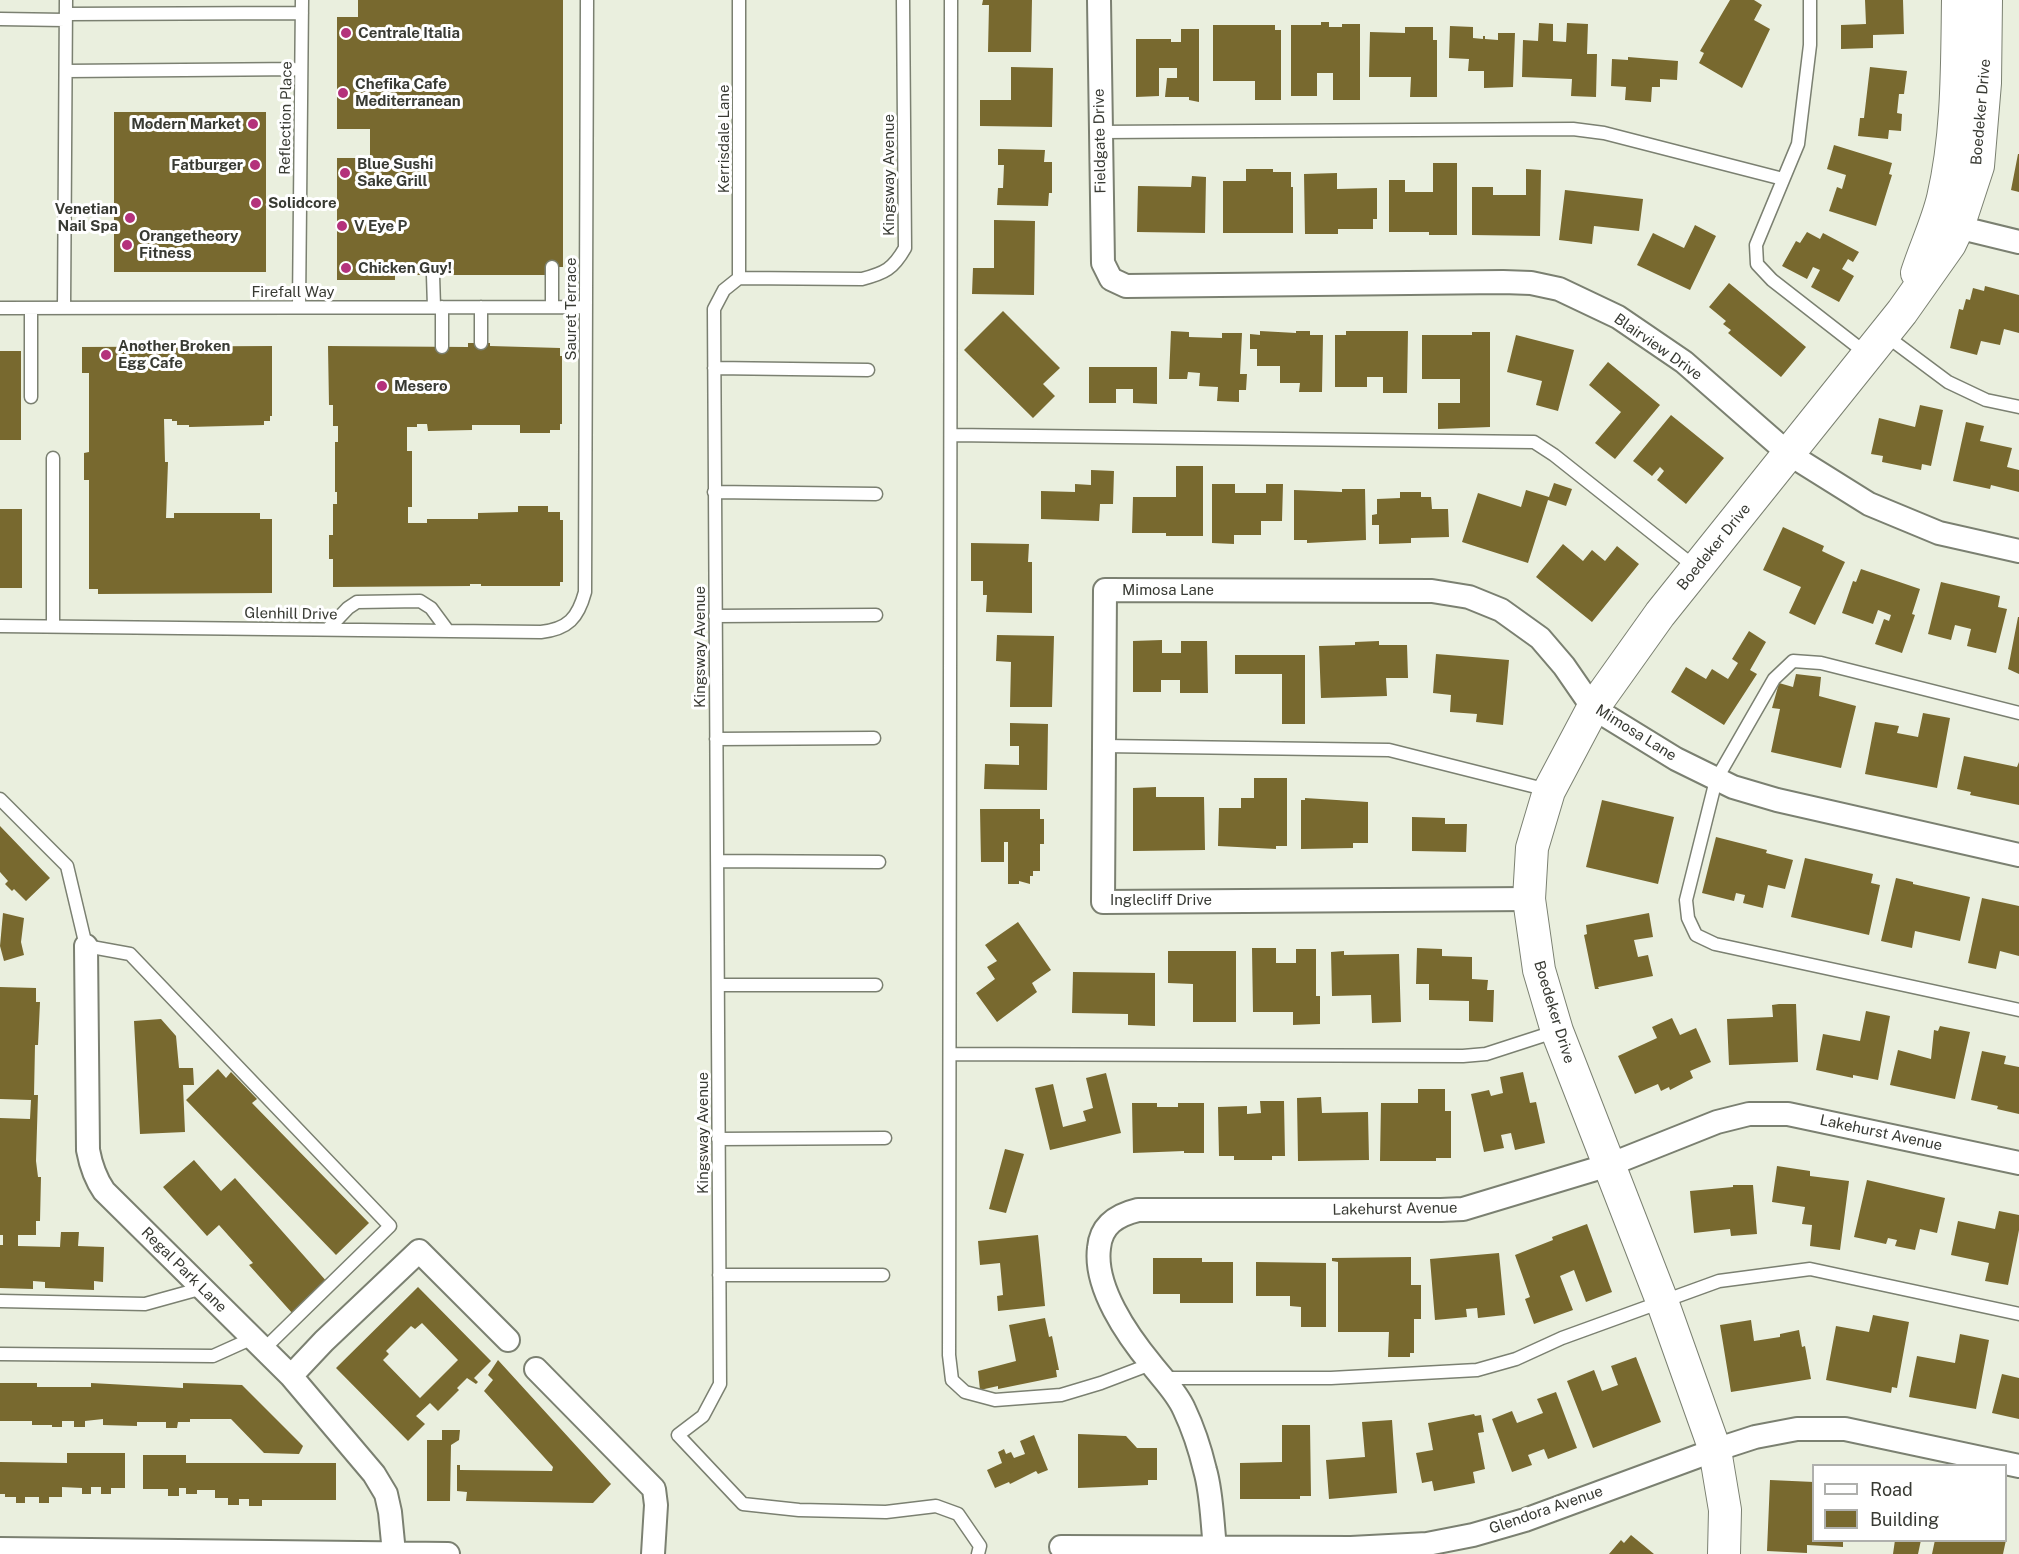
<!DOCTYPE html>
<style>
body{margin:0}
#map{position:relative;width:2019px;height:1554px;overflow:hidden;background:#eaefde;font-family:"Public Sans",sans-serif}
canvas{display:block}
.legend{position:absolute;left:1812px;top:1464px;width:195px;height:78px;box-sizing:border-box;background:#fff;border:2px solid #afb0ad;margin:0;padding:8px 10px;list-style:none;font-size:18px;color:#383a33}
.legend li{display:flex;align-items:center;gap:12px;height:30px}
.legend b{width:30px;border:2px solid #afb0ad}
</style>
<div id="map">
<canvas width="2019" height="1554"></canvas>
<ul class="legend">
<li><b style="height:8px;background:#fff"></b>Road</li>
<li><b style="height:16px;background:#78692f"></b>Building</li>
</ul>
</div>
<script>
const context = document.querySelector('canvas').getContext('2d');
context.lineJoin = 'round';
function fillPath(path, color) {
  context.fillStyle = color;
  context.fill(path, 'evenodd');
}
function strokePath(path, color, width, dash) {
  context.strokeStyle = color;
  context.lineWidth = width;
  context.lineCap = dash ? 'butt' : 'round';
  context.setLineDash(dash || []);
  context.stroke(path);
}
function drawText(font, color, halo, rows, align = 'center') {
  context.font = font + ' "Public Sans",sans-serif';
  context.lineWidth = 6;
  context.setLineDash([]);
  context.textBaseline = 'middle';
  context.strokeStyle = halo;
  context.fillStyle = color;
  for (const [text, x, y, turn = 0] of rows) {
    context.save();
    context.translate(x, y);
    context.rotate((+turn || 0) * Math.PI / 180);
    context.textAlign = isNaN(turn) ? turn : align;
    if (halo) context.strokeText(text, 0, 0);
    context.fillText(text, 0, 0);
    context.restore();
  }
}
fillPath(new Path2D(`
 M358,0H563V267H546V275H395V280H337V158H370V129H337V17H358Z
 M983,0H1032L1031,52H988L989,5H982Z
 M1730,0H1754L1762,5L1754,20L1770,29L1742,88L1699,63L1704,53L1700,51Z
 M1865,0H1903L1904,34L1873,35V48L1841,49V25L1866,24Z
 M1321,22H1329V27H1342V24H1360V100H1333V73H1317V96H1291V25H1321Z
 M1539,23L1553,24V41L1566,42L1567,23L1588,24L1587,54H1597L1596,97L1571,96L1572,79L1522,77L1523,40L1538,41Z
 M1213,25H1275V30H1281V100H1255V81H1213Z
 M1450,26L1473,27V38L1483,39V36H1485V39L1498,40V33H1515L1513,87L1484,88V71H1468L1469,59L1449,58Z
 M1405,27H1433V40H1437V97H1410L1411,77H1369L1370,32L1405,33Z
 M1181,29H1199V102L1189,100V97H1165L1167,78H1177V68H1159V96L1136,97V39H1171V42H1181Z
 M1628,57L1678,61L1677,80L1660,79V87H1652L1651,102L1625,100L1626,87L1611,86L1612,59L1628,60Z
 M1011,67L1053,68L1052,127L980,126V100H1011Z
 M1870,67L1907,71L1904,94H1899L1897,113L1902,114L1901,131L1889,130L1888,139L1858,136L1860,118H1864Z
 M114,112H266V272H114Z
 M1834,145L1892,163L1889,174L1892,175L1876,226L1829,211L1837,187L1842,189L1846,175L1827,169Z
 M998,149L1045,150L1044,162H1052V193H1049L1048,206L997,205L998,188H1003L1004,165H998Z
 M2018,154H2019V192L2011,190Z
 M1433,163H1457V235H1429V232H1389V180H1405V192H1433Z
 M1246,169H1273V172H1291V187H1293V233H1223V181H1246Z
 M1526,169L1541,170L1540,236L1472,235V187H1493V195H1526Z
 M1337,173V189L1377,188V219H1373V229H1338V234H1305L1304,174Z
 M1192,176L1206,177L1205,233L1137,232L1138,186L1191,187Z
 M1565,190L1643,199L1639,231L1594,226L1592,244L1559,240Z
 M994,220L1035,221L1034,295L972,294L973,268H994Z
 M1695,225L1716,236L1690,290L1637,265L1653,233L1684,248Z
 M1807,232L1820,239L1823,233L1859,252L1853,262L1848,259L1842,269L1854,276L1839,302L1811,287L1820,270L1813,267L1807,279L1782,266L1796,241L1800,243Z
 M1729,283L1806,347L1781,377L1728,333L1731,330L1723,324L1726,321L1709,307Z
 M1985,286L2019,295V333L2004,329L2000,345L1981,341L1977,355L1950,348L1959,309L1963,310L1966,299L1970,300L1973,288L1984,291Z
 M1003,311L1060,368L1043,384L1055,396L1033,418L964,350Z
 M1171,331L1189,332V337L1222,338V333H1242L1240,374H1247L1246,390H1239V402L1217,401L1218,387L1199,386L1200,373L1188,372L1187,379H1169Z
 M1260,331L1296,333V331H1310V335H1323L1322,392H1299L1300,383H1280V366H1257V349H1250V334L1260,335Z
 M1346,331H1408L1407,393H1383V377H1367V387H1335V335H1346Z
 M1472,332H1490V427L1438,429V403H1460V379H1422V335H1472Z
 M1516,335L1574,350L1558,411L1536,405L1542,381L1507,372Z
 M468,343H490V346L560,348V356H562V424H560V430H550V433H520V425H472V430L428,431L427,424H417V427H407V451H412V507H408V523H427V519H478V513L518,512V506H548V512H560V520H563V582H560V586H481V584H470V586L333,587V559H329V535H333V504H337V492H335V442H338V426H333V405H329L328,346L468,347Z
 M272,346V416H270V421H264V425L189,427V425H177V421H172V419H164L165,462H168L166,518H174V513H260V519H272V593L98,594V589H89V480H84V453L89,452V373H82V347Z
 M0,351H21V440H0Z
 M1608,362L1660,405L1615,459L1595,443L1621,412L1589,385Z
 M1089,367H1157V404L1133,403V389H1116V403H1089Z
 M1920,405L1943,410L1931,466L1922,464L1921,470L1882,462L1883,456L1871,454L1879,418L1915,427Z
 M1671,415L1724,458L1686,504L1657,480L1664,471L1660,467L1652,476L1633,461Z
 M1966,422L1984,426L1980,441L2012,448L2007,467L2019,470V492L1991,485L1990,489L1953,481Z
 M1176,466H1203V536H1166V533H1132L1133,497H1176Z
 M1091,470L1114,471L1113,504H1100L1099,521L1041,519V491L1075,492V484L1091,485Z
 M1554,483L1572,489L1566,506L1548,500L1528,563L1462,542L1478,493L1521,507L1526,490L1549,497Z
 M1212,484H1235V493H1266V484H1283L1282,521H1261V535H1234V544L1212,543Z
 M1342,489H1365L1366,540L1307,543V540H1294V490L1342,492Z
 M1400,492H1421V497H1431L1432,509H1448L1449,537L1411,538V543L1379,544V525H1372V515L1377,514V499L1400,498Z
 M0,509H22V588H0Z
 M1783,527L1824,546L1822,551L1845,562L1815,625L1789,613L1801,587L1763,570Z
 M971,543L1029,544L1028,562H1032V613L986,612L987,595H983V581H971Z
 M1563,544L1583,561L1592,550L1605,561L1617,546L1639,564L1592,622L1536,577Z
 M1861,569L1920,589L1912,614L1915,615L1902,653L1875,644L1884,619L1889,621L1891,615L1878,610L1873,624L1842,613L1853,581L1856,582Z
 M1941,582L2000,596L1998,607L2007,609L1996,653L1967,646L1971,629L1955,625L1951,640L1928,634Z
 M2018,617H2019V674L2008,669Z
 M1749,631L1766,642L1750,670L1757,674L1724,725L1671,692L1686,667L1706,679L1712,669L1728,679L1738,663L1732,659Z
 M997,635L1054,636L1052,707H1010L1011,662L996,661Z
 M1162,640V653H1181V641H1207L1208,693H1180V680H1161V692H1133V641Z
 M1379,641V645H1407L1408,678H1386L1387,696L1321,698L1319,646L1355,645V642Z
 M1436,654L1509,660L1503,725L1476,722L1477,714L1450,712L1451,695L1433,693Z
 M1235,655H1305V724H1282V674H1235Z
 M1796,674L1821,677L1819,696L1856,706L1841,768L1771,752L1780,709L1772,708L1779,683L1793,687Z
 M1923,713L1950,718L1937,788L1865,774L1875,722L1899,726L1897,733L1918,737Z
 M1010,723L1048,724L1047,790L984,789L985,764L1019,765V746H1010Z
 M1964,756L2017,767L2019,762V805L1970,795L1971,792L1957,789Z
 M1254,778H1287V846H1276V849L1218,846L1219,808H1241V798H1254Z
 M1156,787V797H1204L1205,850L1133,851V788Z
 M1305,798L1368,802V843H1353V848L1301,849V800H1305Z
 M1602,800L1674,817L1658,884L1586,867Z
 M980,809H1040V819H1044V844H1040V871H1033V876H1030V884L1019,881V884H1008V842H1004V862H981Z
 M1412,817L1445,818V824H1467L1466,852L1412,851Z
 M0,826L50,878L26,901L14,889L12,891L5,884L8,881L0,872Z
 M1716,837L1767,850L1766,853L1793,860L1785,889L1768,885L1763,908L1743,903L1745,895L1736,893L1734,901L1702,893Z
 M1805,858L1873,874L1871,883L1880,885L1869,935L1791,917Z
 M1896,878L1913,882V884L1970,897L1960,941L1915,931L1912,948L1881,941Z
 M1982,898L2019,906V956L2000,951L1996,969L1968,963Z
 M3,913L24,918L21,942L24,955L4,961L0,946Z
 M1649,913L1653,937L1634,940L1638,957L1648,955L1653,976L1598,987L1599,989H1595L1584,935L1587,934L1586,925Z
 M1018,922L1051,970L1032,983L1037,992L997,1022L976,993L995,979L987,967L997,961L985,945Z
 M1252,948H1276V963H1296V949H1316V996H1320V1024L1293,1025V1012H1253Z
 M1417,948L1442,949V956L1472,957V979L1488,980L1487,990H1494L1493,1022L1469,1021V1001L1429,1000V984H1416Z
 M1168,951H1236V1022H1193V984L1168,983Z
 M1344,951V955L1399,954L1401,1022L1372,1023L1371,995L1332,996L1331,952Z
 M1073,972L1155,973V1026L1128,1025V1014L1072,1013Z
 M0,987L36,988V1002H40L38,1045H35L34,1095H38L36,1161L38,1177H41L40,1221H36V1235H18V1246L60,1247L61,1232H79L78,1246L104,1247L103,1282L94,1281V1290L45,1288V1282L33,1281V1289L0,1288V1245H3V1235H0V1118L30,1119L31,1100L0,1099Z
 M1779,1004H1796L1798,1062L1729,1065L1727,1019L1773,1017L1772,1005Z
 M1866,1011L1890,1016L1878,1080L1853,1075V1078L1816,1070L1823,1034L1860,1041Z
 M1672,1018L1680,1035L1696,1028L1711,1062L1690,1071L1693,1078L1670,1090L1669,1087L1661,1091L1658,1084L1635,1094L1618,1056L1657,1038L1652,1027Z
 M161,1019L176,1036L179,1068H193L194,1085H183L185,1132L140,1134L134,1021Z
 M1940,1026L1970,1032L1955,1099L1890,1085L1898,1050L1931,1059L1934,1030L1938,1031Z
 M1982,1051L2006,1056L2004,1064L2019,1067V1114L1997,1109L1998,1106L1971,1100Z
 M218,1069L226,1078L231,1072L257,1099L252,1103L369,1223L336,1255L186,1100Z
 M1523,1072L1530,1103L1536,1102L1545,1143L1515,1150L1511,1133L1501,1135L1504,1148L1484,1152L1471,1094L1489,1090L1491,1096L1503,1093L1500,1077Z
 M1106,1073L1121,1133L1050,1150L1035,1088L1053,1084L1063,1127L1086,1121L1083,1111L1093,1108L1086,1078Z
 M1418,1089H1445V1111H1451V1158H1436V1161H1380L1381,1103H1418Z
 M1321,1097L1322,1113L1368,1112L1369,1160L1298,1161L1297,1098Z
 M1260,1101H1284L1285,1156H1272V1160H1234V1156H1219L1218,1107L1247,1106V1114L1261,1113Z
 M1132,1103H1157V1107H1178V1103H1204V1153H1184V1151L1133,1153Z
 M1005,1149L1024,1154L1006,1213L989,1209Z
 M194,1160L221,1191L235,1178L328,1283L293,1314L249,1265L253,1263L219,1225L207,1236L163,1187Z
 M1777,1166L1810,1171V1176L1849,1181L1840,1250L1810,1246L1812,1225L1802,1224L1805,1207L1772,1202Z
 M1867,1180L1945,1198L1937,1233L1920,1229L1915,1250L1895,1246L1897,1240L1888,1238L1886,1244L1854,1237Z
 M1733,1185H1753L1757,1234L1731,1236L1730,1229L1694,1233L1690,1191L1733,1187Z
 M1999,1211L2019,1215V1230L2008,1285L1985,1281L1989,1263L1951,1255L1958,1221L1995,1229Z
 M1587,1224L1612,1292L1586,1302L1574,1270L1560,1276L1573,1310L1534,1324L1525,1299L1530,1297L1515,1255L1553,1240L1552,1237Z
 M1038,1235L1045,1306L998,1311L997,1296L1003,1295L1000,1263L980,1265L978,1241Z
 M1499,1253L1505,1315L1478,1318L1477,1308L1466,1309L1467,1317L1435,1320L1430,1259Z
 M1411,1257V1285H1421V1319H1414V1353H1410V1357H1388L1389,1332H1338V1262L1332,1261V1258Z
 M1153,1258H1202V1262H1233V1303H1180V1294H1153Z
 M1256,1262L1326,1263V1327H1301V1307L1290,1306V1296H1256Z
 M418,1287L491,1361L474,1378L478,1382L476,1384L467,1378L457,1388L459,1390L438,1411L430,1403L416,1416L425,1424L408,1441L336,1368ZM422,1323L458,1360L420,1398L383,1360L389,1354L386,1351L411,1326L415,1329Z
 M1873,1315L1909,1322L1897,1388L1892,1387L1891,1393L1826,1380L1836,1326L1869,1332Z
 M1045,1318L1049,1337L1052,1336L1059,1370H1056L1057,1377L998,1389V1386L980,1390L978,1371L1016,1361L1009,1325Z
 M1751,1320L1754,1341L1780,1337V1334L1799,1330L1802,1347L1805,1346L1811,1379L1731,1392L1720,1325Z
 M1960,1334L1989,1340L1976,1409L1909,1397L1917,1356L1955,1363Z
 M1636,1357L1661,1422L1593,1448L1567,1381L1594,1370L1602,1391L1618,1385L1611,1366Z
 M498,1360L611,1484L593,1503L466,1501L467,1492L457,1491V1465H460V1470L552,1471L553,1467L484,1391L493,1380L488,1375Z
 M2002,1374L2019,1378V1419L1992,1413Z
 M0,1383H37V1387H91V1383L183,1388V1383L242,1385L303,1446L299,1454L264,1453L231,1419H190V1422H178L177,1428H166V1422H137V1426L103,1425V1419L85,1421V1427H74V1421H62V1427H52V1425H32V1421H0Z
 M1556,1392L1577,1448L1548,1459L1544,1449L1528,1455L1532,1465L1512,1472L1492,1419L1512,1411L1517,1423L1543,1413L1537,1399Z
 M1474,1414L1475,1416L1481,1415L1484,1432L1478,1433L1485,1469L1473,1472L1475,1483L1434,1491L1432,1481L1422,1483L1416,1453L1433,1450L1428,1423Z
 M1392,1420L1397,1493L1329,1499L1326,1460L1365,1457L1362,1422Z
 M1282,1425H1310L1311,1496H1300V1499H1240V1463L1282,1462Z
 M442,1430H460L459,1440L451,1445L450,1501H427V1440H442Z
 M1078,1434L1126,1436L1137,1448H1157V1480H1148V1485L1078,1488Z
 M1034,1435L1048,1470L1038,1474L1036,1471L1010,1484L1009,1482L995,1488L987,1470L1002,1463L998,1452L1004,1449L1006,1454L1011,1452L1014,1458L1025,1454L1020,1441Z
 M67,1453H125V1488H111V1494H101V1487H91V1494H82V1488L62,1487V1497H49V1503H39V1497H25V1503H16V1497H5V1494H0V1462L67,1463Z
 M143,1455H186V1463H336V1500H262V1506H249V1499H239V1505H228V1498H215V1490H197V1494H186V1488H179V1496H168V1489H143Z
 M1770,1480L1814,1482V1540H1843V1547L1807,1545V1553L1767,1551Z
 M1631,1535L1654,1554H1609L1621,1540L1624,1543Z
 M1895,1540H1921L1918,1554H1893Z
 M1935,1540H2006L2003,1554H1932Z`), '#78692f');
const lane = new Path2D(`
 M903,0L905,248C893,269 885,273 862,279L739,278L724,290L714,309L720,1384L703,1416L678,1435L743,1504L799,1510L886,1512L936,1506L958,1514L980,1546L978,1554
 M951,0L949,1355L952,1380L965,1392L995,1400L1061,1395L1101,1383L1151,1364
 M1810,0V45L1798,144L1756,245L1757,264L1772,280L1867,354
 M66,14L302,13
 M0,19L65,20
 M66,71L301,69
 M1100,132L1573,129L1604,133L1783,179
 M552,267V307
 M433,275L434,307
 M739,278V0
 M299,307L302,0
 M442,307V347
 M481,307V343
 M0,308L585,307
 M31,308V397
 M64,308L66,0
 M1885,335L1948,382L1986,400L2019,407
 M714,368L868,370
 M951,435L1534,442L1554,455L1695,567
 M714,492L876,494
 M715,616L876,615
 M0,626L541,632C568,629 578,618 585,592L587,0
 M53,626V458
 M328,629L348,608L357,602L420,601L431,608L448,631
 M2019,713L1821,663L1793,661L1774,679L1716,780L1686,900L1688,918L1696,935L1715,944L2019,1010
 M716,739L874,738
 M1104,746L1389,750L1548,790
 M0,799L67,866L86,946L130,954L390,1226L264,1349
 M717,861L879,862
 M718,985H876
 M950,1054L1463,1056L1486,1054L1557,1031
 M718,1139L885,1138
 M719,1275H883
 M0,1301L145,1304L203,1288
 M0,1354L213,1356L253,1338
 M1164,1378H1331L1477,1370L1516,1359L1562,1338L1719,1281L1810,1269L2019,1314`);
const street = new Path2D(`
 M1099,0L1103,263L1111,279L1126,286L1503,282L1531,283L1559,289L1618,317L1684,362L1789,454L1869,504L1939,533L2019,551
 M1945,224L2019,242
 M1529,899L1103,902L1105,590L1432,591L1469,597L1501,610L1540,638L1564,666L1593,708L1676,759L1733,787L1777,800L2019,855
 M86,946L88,1150C91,1166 95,1178 104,1191L291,1376L374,1474L386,1494L390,1512L394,1553
 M536,1369L654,1489L656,1505L653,1554
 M291,1376L324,1341L419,1251L508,1340
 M1061,1547L1351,1548L1427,1544L1473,1535L1525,1520L1715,1450L1755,1437L1797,1429H1845L2019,1466
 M1215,1547C1212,1522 1212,1494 1205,1470C1200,1449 1193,1428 1184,1409C1177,1393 1163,1379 1152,1365C1127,1335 1094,1287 1099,1248C1101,1225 1117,1215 1138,1210H1441L1463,1209L1609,1165L1717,1122L1749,1114H1788L2019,1163
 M0,1549L448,1554`);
const secondary = new Path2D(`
 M1917,273C1925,248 1937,223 1943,198C1958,134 1957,66 1958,0
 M1724,1554L1725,1510L1715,1450L1662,1301L1557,1031L1539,970L1529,899L1532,848L1549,791L1593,708L1660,614L1902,312L1950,244L1958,227L1978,166L1985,83L1986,0`);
strokePath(lane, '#7b8071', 15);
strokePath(street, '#7b8071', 26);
strokePath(secondary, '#7b8071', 34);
strokePath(lane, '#fff', 12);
strokePath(street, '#fff', 22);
strokePath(secondary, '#fff', 32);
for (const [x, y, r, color] of [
 [346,33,6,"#b4327b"],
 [343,93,6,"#b4327b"],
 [253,124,6,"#b4327b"],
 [255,165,6,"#b4327b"],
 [345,173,6,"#b4327b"],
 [256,203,6,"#b4327b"],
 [130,218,6,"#b4327b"],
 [342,226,6,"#b4327b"],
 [127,245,6,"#b4327b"],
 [346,268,6,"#b4327b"],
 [106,355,6,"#b4327b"],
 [382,386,6,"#b4327b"]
]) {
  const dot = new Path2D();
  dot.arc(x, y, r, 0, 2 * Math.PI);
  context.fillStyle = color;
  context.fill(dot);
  strokePath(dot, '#fff', 2);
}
drawText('bold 15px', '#383a33', '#fff', [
 ["Centrale Italia",358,33],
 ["Chefika Cafe",355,84],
 ["Mediterranean",355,101],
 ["Modern Market",241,124,"right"],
 ["Blue Sushi",357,164],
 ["Sake Grill",357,181],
 ["Fatburger",243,165,"right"],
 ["Solidcore",268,203],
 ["Venetian",118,209,"right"],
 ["Nail Spa",118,226,"right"],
 ["V Eye P",354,226],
 ["Orangetheory",139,236],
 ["Fitness",139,253],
 ["Chicken Guy!",358,268],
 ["Another Broken",118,346],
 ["Egg Cafe",118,363],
 ["Mesero",394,386]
], 'left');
drawText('15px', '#383a33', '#fff', [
 ["Boedeker Drive",1981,112,-85],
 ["Reflection Place",286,118,-89],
 ["Kerrisdale Lane",724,139,-90],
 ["Fieldgate Drive",1100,141,-91],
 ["Kingsway Avenue",889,175,-90],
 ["Firefall Way",293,292],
 ["Sauret Terrace",571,309,-90],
 ["Blairview Drive",1658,347,35],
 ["Boedeker Drive",1714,547,-51],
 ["Mimosa Lane",1168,590],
 ["Glenhill Drive",291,614,1],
 ["Kingsway Avenue",700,647,-90],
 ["Mimosa Lane",1636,733,32],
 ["Inglecliff Drive",1161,900],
 ["Boedeker Drive",1554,1012,73],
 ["Kingsway Avenue",703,1133,-90],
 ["Lakehurst Avenue",1881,1133,12],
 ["Lakehurst Avenue",1395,1209,-1],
 ["Regal Park Lane",184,1270,45],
 ["Glendora Avenue",1546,1510,-19]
]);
</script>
